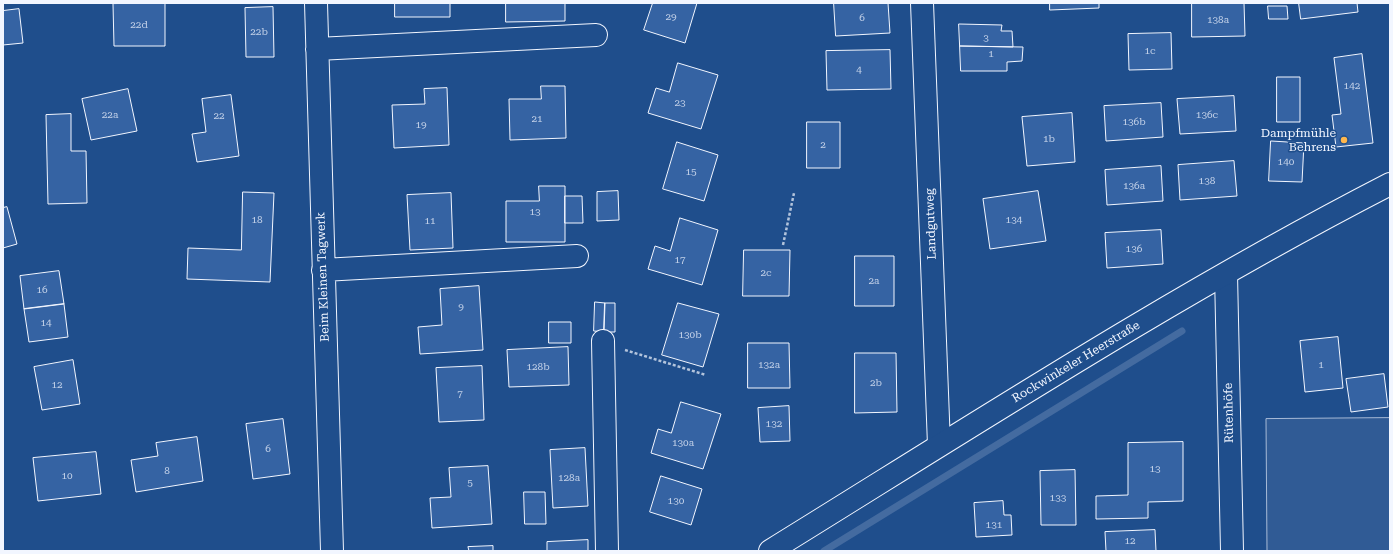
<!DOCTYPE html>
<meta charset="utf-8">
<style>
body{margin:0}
#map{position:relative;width:1393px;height:554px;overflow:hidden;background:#1f4e8c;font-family:"Roboto Serif",serif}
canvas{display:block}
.frame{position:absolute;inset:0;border:4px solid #f2f6ff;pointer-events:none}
</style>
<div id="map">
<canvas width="1393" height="554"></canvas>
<div class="frame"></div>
</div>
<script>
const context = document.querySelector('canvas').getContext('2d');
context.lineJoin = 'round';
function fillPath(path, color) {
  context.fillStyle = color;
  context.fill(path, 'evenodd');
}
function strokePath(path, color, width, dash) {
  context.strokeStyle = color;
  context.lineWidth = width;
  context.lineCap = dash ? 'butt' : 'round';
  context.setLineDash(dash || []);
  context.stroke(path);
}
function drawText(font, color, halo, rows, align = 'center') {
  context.font = font + ' "Roboto Serif",serif';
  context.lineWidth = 3;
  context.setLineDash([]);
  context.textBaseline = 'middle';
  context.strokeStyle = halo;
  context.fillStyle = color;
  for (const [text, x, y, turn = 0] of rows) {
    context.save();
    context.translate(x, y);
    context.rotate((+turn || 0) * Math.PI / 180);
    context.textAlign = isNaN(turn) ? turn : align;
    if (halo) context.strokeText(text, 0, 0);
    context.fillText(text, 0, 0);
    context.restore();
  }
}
const built = new Path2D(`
 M1390,418V551H1267L1266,419Z`);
fillPath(built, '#305b95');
strokePath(built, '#a8bbd7', 1);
strokePath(new Path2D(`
 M824,551L1182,331`), '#446ba0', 7);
const building = new Path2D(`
 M165,3V46H114L113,4Z
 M395,3H450V17H395Z
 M506,3H565V21L506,22Z
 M653,3H697L685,43L644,30Z
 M834,3H888L890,33L836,36Z
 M1050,3H1099V8L1050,10Z
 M1192,3H1244L1245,36L1192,37Z
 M1299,3H1357L1358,12L1301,19Z
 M1268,6H1287L1288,19H1269Z
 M273,7L274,57H246L245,8Z
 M19,9L23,43L3,45V11Z
 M959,24L1002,25L1001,31H1012L1013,47L960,46Z
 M1171,33L1172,69L1129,70L1128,34Z
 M960,46L1023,47L1022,61L1007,62V71H961Z
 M890,50L891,89L827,90L826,51Z
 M1362,54L1373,143L1336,147L1332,115L1341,114L1334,58Z
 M678,63L718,75L701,129L648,113L656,88L669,92Z
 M1277,77H1300V122H1277Z
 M541,86H565L566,138L510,140L509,99H541Z
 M447,88L449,145L394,148L392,105L425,104L424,89Z
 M128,89L137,131L91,140L82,99Z
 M231,95L239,156L197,162L192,134L206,132L202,99Z
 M1234,96L1236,131L1180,134L1177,99Z
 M1161,103L1163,137L1106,141L1104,106Z
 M1072,113L1075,162L1027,166L1022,117Z
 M71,114V151H86L87,203L48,204L46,115Z
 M807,122H840V168H807Z
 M1271,141L1304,143L1302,182L1269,181Z
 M677,142L718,155L704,201L663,189Z
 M1234,161L1237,196L1180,200L1178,165Z
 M1161,166L1163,201L1107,205L1105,170Z
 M539,186H565V242H506V201H539Z
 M618,191L619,220L597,221V192Z
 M1038,191L1046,241L990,249L983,199Z
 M243,192L274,193L270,282L187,279L188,248L241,250Z
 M451,193L453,248L410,250L407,195Z
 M565,196H582L583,223H565Z
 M7,207L17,244L3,248V208Z
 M680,218L718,230L702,285L648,269L655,246L670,251Z
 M1161,230L1163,264L1107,268L1105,233Z
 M744,250H790L789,296H743Z
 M855,256H894V306H855Z
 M59,271L64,304L24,309L20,276Z
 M479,286L483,350L420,354L418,327L442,325L440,289Z
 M595,302L605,303L604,332L594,331Z
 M605,303H615V332H604Z
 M678,303L719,314L703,367L662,355Z
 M64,304L68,337L29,342L24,309Z
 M549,322H571V343H549Z
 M1338,337L1343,388L1305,392L1300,341Z
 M748,343H789L790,388H748Z
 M568,347L569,385L509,387L507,350Z
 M855,353H896L897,412L855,413Z
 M73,360L80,404L42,410L34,367Z
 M482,366L484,420L439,422L436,368Z
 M1384,374L1388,407L1351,412L1346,379Z
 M681,402L721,414L703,469L651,453L658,429L671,433Z
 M789,406L790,441L760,442L758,408Z
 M283,419L290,474L253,479L246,424Z
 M197,437L203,481L136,492L131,460L158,456L156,443Z
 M1183,442V501L1148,502V518L1096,519V496L1128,495V443Z
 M585,448L588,506L553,508L550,450Z
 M96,452L101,494L38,501L33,458Z
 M488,466L492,524L432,528L430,498L451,497L449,468Z
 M1075,470L1076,525H1041L1040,471Z
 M661,476L702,489L691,525L650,512Z
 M524,492H545L546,524H525Z
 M1003,501L1004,515H1011L1012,535L976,537L974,503Z
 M1155,530L1156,551H1106L1105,532Z
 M588,540V551H547V542Z
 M493,546V551H469L468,547Z`);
fillPath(building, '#3563a3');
strokePath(building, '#f2f6ff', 1);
const minor = new Path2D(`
 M316,3L332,551
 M922,3L939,445
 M317,49L596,35
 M323,270L577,256
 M1226,274L1232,551
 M603,341L607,551`);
const major = new Path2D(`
 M770,551C974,425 1176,294 1390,184`);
strokePath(minor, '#f2f6ff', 24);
strokePath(major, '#f2f6ff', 24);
strokePath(new Path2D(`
 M783,245L794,193
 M625,350L706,375`), '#b3c4dc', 2.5, [3, 2]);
strokePath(minor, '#1f4e8c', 22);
strokePath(major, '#1f4e8c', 22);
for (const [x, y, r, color] of [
 [1344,140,4,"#ffb74d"]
]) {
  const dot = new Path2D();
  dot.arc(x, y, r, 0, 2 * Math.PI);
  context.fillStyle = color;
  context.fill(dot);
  strokePath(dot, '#1f4e8c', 1.5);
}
drawText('10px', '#c3d1e8', null, [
 ["29",671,17],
 ["6",862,18],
 ["138a",1218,20],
 ["22d",139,25],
 ["22b",259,32],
 ["3",986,38],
 ["1c",1150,51],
 ["1",991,54],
 ["4",859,70],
 ["142",1352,86],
 ["23",680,103],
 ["22a",110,115],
 ["136c",1207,115],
 ["22",219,116],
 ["21",537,119],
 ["136b",1134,122],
 ["19",421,125],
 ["1b",1049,139],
 ["2",823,145],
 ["140",1286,162],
 ["15",691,172],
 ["138",1207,181],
 ["136a",1134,186],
 ["13",535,212],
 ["18",257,220],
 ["134",1014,220],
 ["11",430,221],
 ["136",1134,249],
 ["17",680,260],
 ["2c",766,273],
 ["2a",874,281],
 ["16",42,290],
 ["9",461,307],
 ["14",46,323],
 ["130b",690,335],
 ["132a",769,365],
 ["1",1321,365],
 ["128b",538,367],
 ["2b",876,383],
 ["12",57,385],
 ["7",460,394],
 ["132",774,424],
 ["130a",683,443],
 ["6",268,449],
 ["13",1155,469],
 ["8",167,471],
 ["10",67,476],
 ["128a",569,478],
 ["5",470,483],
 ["133",1058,498],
 ["130",676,501],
 ["131",994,525],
 ["12",1130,541]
]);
drawText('12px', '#f2f6ff', '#1f4e8c', [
 ["Dampfmühle",1336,133],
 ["Behrens",1336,147]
], 'right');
drawText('12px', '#f2f6ff', '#1f4e8c', [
 ["Landgutweg",931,224,-92],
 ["Beim Kleinen Tagwerk",323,277,-92],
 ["Rockwinkeler Heerstraße",1076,362,-31],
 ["Rütenhöfe",1229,413,-91]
]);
</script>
